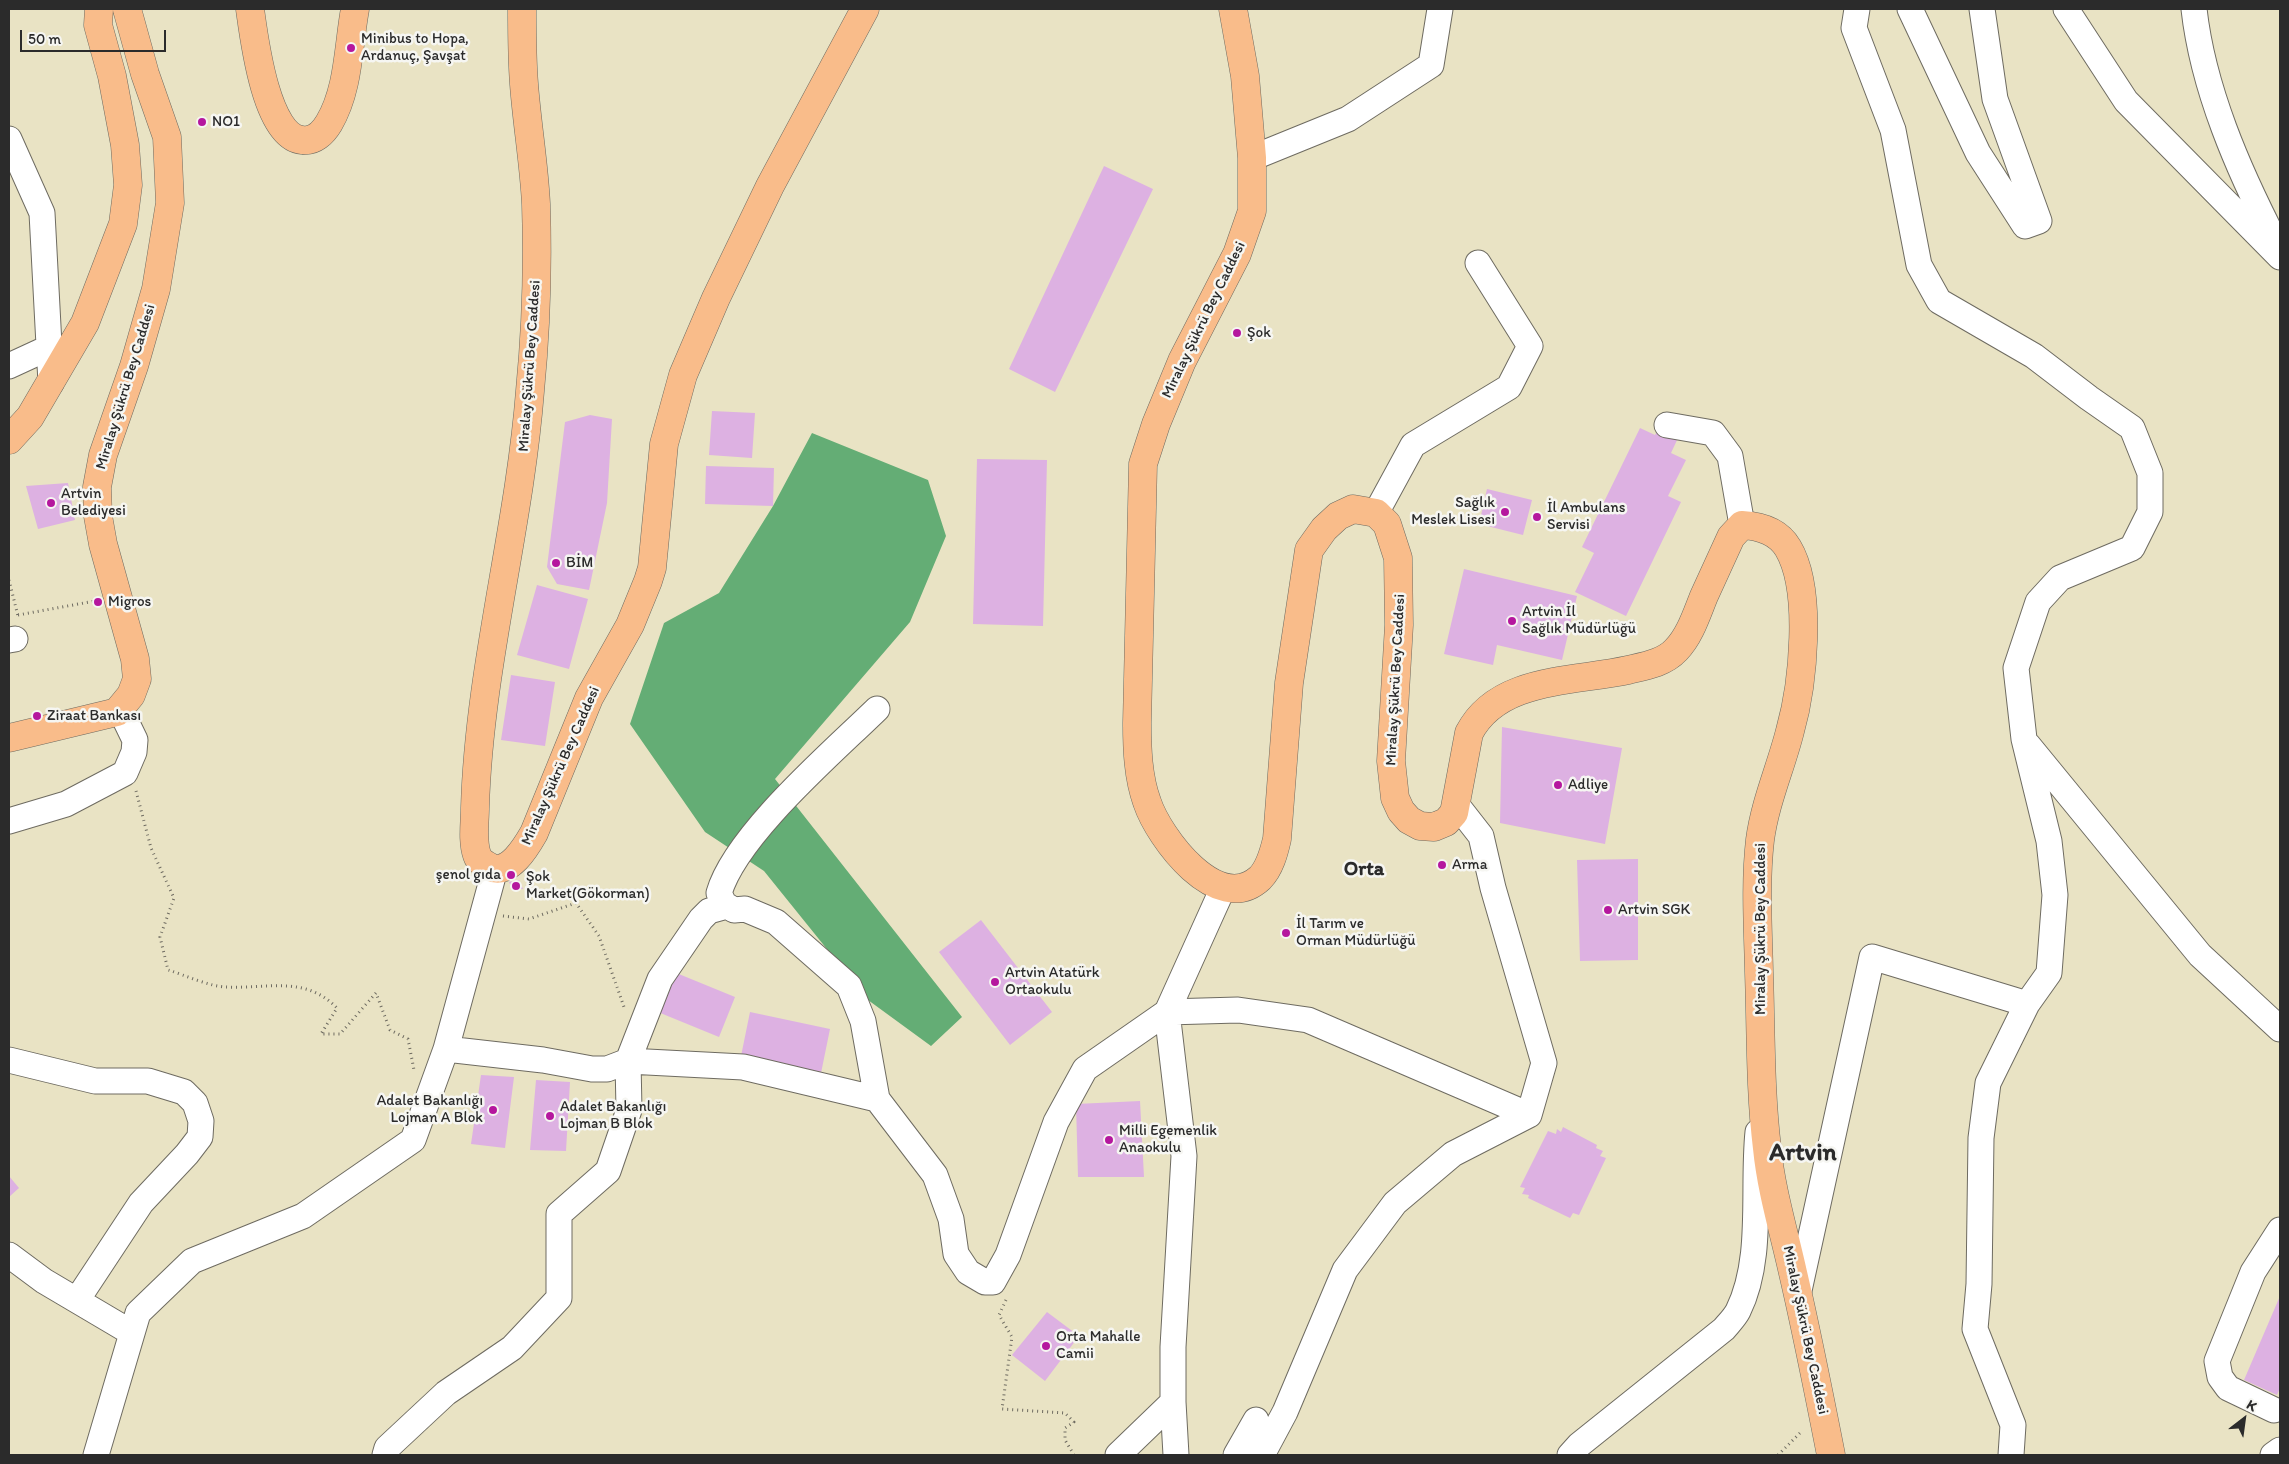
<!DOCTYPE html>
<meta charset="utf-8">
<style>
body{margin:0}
#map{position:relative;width:2289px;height:1464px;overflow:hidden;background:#e9e3c4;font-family:Itim,sans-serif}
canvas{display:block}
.frame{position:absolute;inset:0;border:10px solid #2b2b2b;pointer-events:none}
.north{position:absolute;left:2219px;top:1394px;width:50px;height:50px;-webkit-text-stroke:4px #f6f6f2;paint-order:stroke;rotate:30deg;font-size:14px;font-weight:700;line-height:20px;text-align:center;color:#2b2b2b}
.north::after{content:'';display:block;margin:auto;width:18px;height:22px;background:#2b2b2b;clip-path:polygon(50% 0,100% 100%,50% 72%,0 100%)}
.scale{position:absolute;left:20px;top:30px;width:146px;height:22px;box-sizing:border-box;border:2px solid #2b2b2b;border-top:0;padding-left:6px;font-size:15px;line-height:18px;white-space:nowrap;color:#2b2b2b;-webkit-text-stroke:4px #f6f6f2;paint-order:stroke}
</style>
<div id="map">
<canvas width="2289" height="1464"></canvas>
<div class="frame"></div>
<div class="north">K</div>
<div class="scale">50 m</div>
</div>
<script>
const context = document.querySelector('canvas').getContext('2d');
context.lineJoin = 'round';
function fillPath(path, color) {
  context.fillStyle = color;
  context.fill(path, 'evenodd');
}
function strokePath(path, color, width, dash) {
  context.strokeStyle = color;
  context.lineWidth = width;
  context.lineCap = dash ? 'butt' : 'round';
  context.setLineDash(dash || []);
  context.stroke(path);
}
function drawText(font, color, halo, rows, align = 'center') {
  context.font = font + ' Itim,sans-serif';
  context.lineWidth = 5;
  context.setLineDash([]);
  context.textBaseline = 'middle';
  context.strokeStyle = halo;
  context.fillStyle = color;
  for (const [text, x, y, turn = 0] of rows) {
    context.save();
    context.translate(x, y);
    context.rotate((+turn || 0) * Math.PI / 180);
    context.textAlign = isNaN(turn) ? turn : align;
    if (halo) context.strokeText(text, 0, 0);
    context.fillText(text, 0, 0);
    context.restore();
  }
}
fillPath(new Path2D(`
 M812,433L928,480L946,536L910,622L775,779L962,1017L931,1046L868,1000L764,871L705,832L630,724L664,623L719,593L773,506Z`), '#64ad75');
fillPath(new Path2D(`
 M1104,166L1153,189L1055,392L1009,369Z
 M712,411L755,413L752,458L709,455Z
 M590,415L612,419L607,503L589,590L557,584L547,567L565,422Z
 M1640,428L1655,435L1659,428L1678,438L1671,453L1686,460L1668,496L1681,502L1626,616L1575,592L1594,553L1582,547Z
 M977,459L1047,460L1043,626L973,624Z
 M706,466L774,468L773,506L705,504Z
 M68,483L75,520L38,529L26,486Z
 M1487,489L1532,500L1523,535L1479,524Z
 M1464,569L1577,596L1562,660L1497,645L1493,665L1444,654Z
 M537,585L588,599L569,669L517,655Z
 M511,675L555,682L545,746L501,740Z
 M1502,727L1622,748L1605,844L1500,823Z
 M1638,859V960L1580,961L1577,860Z
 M519,880L523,889H512L509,882Z
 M981,920L1052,1012L1010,1045L939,952Z
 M669,970L735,997L719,1037L653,1010Z
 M750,1012L830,1029L820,1078L740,1061Z
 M481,1075L514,1077L505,1148L471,1144Z
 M536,1080L570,1082L566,1151L530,1150Z
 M1140,1101L1144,1177H1078L1076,1104Z
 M1563,1127L1597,1145L1596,1148L1603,1151L1600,1156L1606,1158L1579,1215L1573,1213L1570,1218L1528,1198L1529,1195L1522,1194L1525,1188L1520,1187L1548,1131L1556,1134L1557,1129L1561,1132Z
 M9,1176L19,1188L9,1197Z
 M2280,1296V1388L2277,1395L2244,1380Z
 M1047,1312L1079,1336L1045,1381L1012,1355Z`), '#ddb1e2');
const minor = new Path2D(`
 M1857,9L1854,28L1893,130L1919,265L1939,301L2034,356L2089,398L2132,428L2150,473V512L2132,548L2060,578L2038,602L2016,668L2024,739L2049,841L2055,895L2049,973L2027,1004L1988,1083L1981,1138L1979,1284L1975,1329L2013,1425L2011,1455
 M1910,9L1978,153L2025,226L2039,221L1995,99L1982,9
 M2066,9L2126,101L2280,257
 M2194,9C2203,89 2238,169 2275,241
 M9,139L42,213L51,383
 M1252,158L1348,119L1431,65L1440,9
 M9,366L48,348
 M1667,425L1713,433L1730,456L1742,525
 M1376,513L1413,445L1509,387L1530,346L1478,263
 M9,640L15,639
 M877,709C832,753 736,835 719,893L724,904L734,910L745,909L776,922L849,986L863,1021L877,1099L935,1175L951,1219L956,1254L968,1272L985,1282H993L1008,1255L1056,1122L1085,1069L1167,1012L1223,888
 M2028,745L2200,955L2280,1029
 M9,821L66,804L125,773L134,752L135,740L120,709
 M446,1049L543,1060L592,1069H607L628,1061L660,979L701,919L709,911L727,906
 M9,1060L95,1081H148L184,1092L195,1103L201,1121L200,1137L187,1154L141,1203L77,1300
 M9,1255L44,1281L132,1333
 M1798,1295L1872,957L2027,1004
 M1173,1402L1176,1455
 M2274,1410L2228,1388L2220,1377L2217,1361L2253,1272L2280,1230
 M96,1455L138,1313L192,1261L303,1216L413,1140L446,1049L495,869
 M385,1455L387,1448L446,1393L512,1348L559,1298V1214L608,1171L629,1110L628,1061L743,1067L877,1099
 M1118,1455L1173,1402V1347L1184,1156L1167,1012L1238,1010L1308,1020L1529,1115
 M1236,1455L1256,1420
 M1262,1455L1285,1412L1345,1270L1395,1203L1453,1154L1529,1115L1544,1063L1493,888L1481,836L1456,804
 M1570,1455L1579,1445L1724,1329C1729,1323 1735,1317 1738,1311C1764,1259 1752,1189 1758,1132
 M2273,1455L2280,1450`);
const major = new Path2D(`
 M250,9C254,38 266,137 302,140C314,142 323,133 329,123C349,89 348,47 355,9
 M522,9C522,34 522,59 524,84C527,124 534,164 536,204C538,266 536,330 530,391C519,531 479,668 475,808C475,822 472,841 477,855C479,861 484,864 490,867C509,876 526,847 534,833L589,698L630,625L648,581L652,568L664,444L683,375L716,298L770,186L865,9
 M1233,9L1245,76L1252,158V211L1237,254L1182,361L1156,424L1143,464L1137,723C1137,749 1138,777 1147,802C1159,838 1218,917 1260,878C1270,868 1274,852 1277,839L1289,683L1309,550L1324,529L1338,516L1353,509L1376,513L1387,524L1398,558L1399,625L1391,761L1395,798L1401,811L1409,820L1420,826L1434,827L1446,822L1454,813L1469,733C1498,677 1574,682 1628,670C1645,666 1664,663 1676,650C1690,636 1697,613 1704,596C1713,576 1722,557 1731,537L1742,525C1760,526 1778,531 1788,548C1813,590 1803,685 1790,731C1781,767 1765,802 1760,840C1755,883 1758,928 1759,972C1761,1031 1760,1090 1767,1148C1771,1190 1784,1232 1793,1273C1807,1333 1819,1394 1831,1455
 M9,440L30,417L85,323L123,224L128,185L125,145L112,76L98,25L99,9
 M9,738L117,712L131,695L137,679L135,659L103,544L98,516L97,487L103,455L134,366L156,289L170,203L167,137L145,74L127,9`);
strokePath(minor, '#6e6b61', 27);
strokePath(major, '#6e6b61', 29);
strokePath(new Path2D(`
 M9,580L18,616
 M18,615L95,601
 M136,791L151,848L174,898L160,937L168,970C185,975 210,987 227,987C267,989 305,975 337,1008L321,1034H340L376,993L390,1030L408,1039L414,1070
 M503,916L529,919L576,903L599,936L624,1007
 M1006,1300L999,1315L1012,1337L1002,1409L1065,1413L1074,1422L1065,1428V1440L1074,1455
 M1778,1455L1802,1431`), '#6e6b61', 3, [1, 4]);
strokePath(minor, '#fff', 25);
strokePath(major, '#f9bc8a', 28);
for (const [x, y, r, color] of [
 [351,48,5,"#b5179e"],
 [202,122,5,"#b5179e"],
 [1237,333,5,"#b5179e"],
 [51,503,5,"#b5179e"],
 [1505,512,5,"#b5179e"],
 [1537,517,5,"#b5179e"],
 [556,563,5,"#b5179e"],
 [98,602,5,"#b5179e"],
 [1512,621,5,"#b5179e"],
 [37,716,5,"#b5179e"],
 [1558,785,5,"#b5179e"],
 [1442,865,5,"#b5179e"],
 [511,875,5,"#b5179e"],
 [516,886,5,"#b5179e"],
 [1608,910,5,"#b5179e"],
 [1286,933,5,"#b5179e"],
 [995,982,5,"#b5179e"],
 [493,1110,5,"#b5179e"],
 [550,1116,5,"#b5179e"],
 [1109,1140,5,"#b5179e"],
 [1046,1346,5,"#b5179e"]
]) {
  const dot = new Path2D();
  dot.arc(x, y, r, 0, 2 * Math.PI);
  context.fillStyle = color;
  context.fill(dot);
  strokePath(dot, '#f6f6f2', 2);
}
drawText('15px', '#2b2b2b', '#f6f6f2', [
 ["Minibus to Hopa,",361,39],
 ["Ardanuç, Şavşat",361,56],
 ["NO1",212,122],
 ["Şok",1247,333],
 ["Artvin",61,494],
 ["Belediyesi",61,511],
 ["Sağlık",1495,503,"right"],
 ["Meslek Lisesi",1495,520,"right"],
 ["İl Ambulans",1547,508],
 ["Servisi",1547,525],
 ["BİM",566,563],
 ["Migros",108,602],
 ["Artvin İl",1522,612],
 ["Sağlık Müdürlüğü",1522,629],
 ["Ziraat Bankası",47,716],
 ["Adliye",1568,785],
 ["Arma",1452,865],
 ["şenol gıda",501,875,"right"],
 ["Şok",526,877],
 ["Market(Gökorman)",526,894],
 ["Artvin SGK",1618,910],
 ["İl Tarım ve",1296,924],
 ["Orman Müdürlüğü",1296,941],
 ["Artvin Atatürk",1005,973],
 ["Ortaokulu",1005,990],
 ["Adalet Bakanlığı",483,1101,"right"],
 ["Lojman A Blok",483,1118,"right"],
 ["Adalet Bakanlığı",560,1107],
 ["Lojman B Blok",560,1124],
 ["Milli Egemenlik",1119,1131],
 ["Anaokulu",1119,1148],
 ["Orta Mahalle",1056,1337],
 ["Camii",1056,1354]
], 'left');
drawText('15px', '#2b2b2b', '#f6f6f2', [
 ["Miralay Şükrü Bey Caddesi",1204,320,-64],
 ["Miralay Şükrü Bey Caddesi",530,366,-86],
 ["Miralay Şükrü Bey Caddesi",126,387,-73],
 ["Miralay Şükrü Bey Caddesi",1396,680,-87],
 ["Miralay Şükrü Bey Caddesi",561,766,-66],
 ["Miralay Şükrü Bey Caddesi",1761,929,-90],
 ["Miralay Şükrü Bey Caddesi",1805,1330,78]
]);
drawText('bold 20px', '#2b2b2b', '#f6f6f2', [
 ["Orta",1364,870]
]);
drawText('bold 25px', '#2b2b2b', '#f6f6f2', [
 ["Artvin",1803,1154]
]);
</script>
